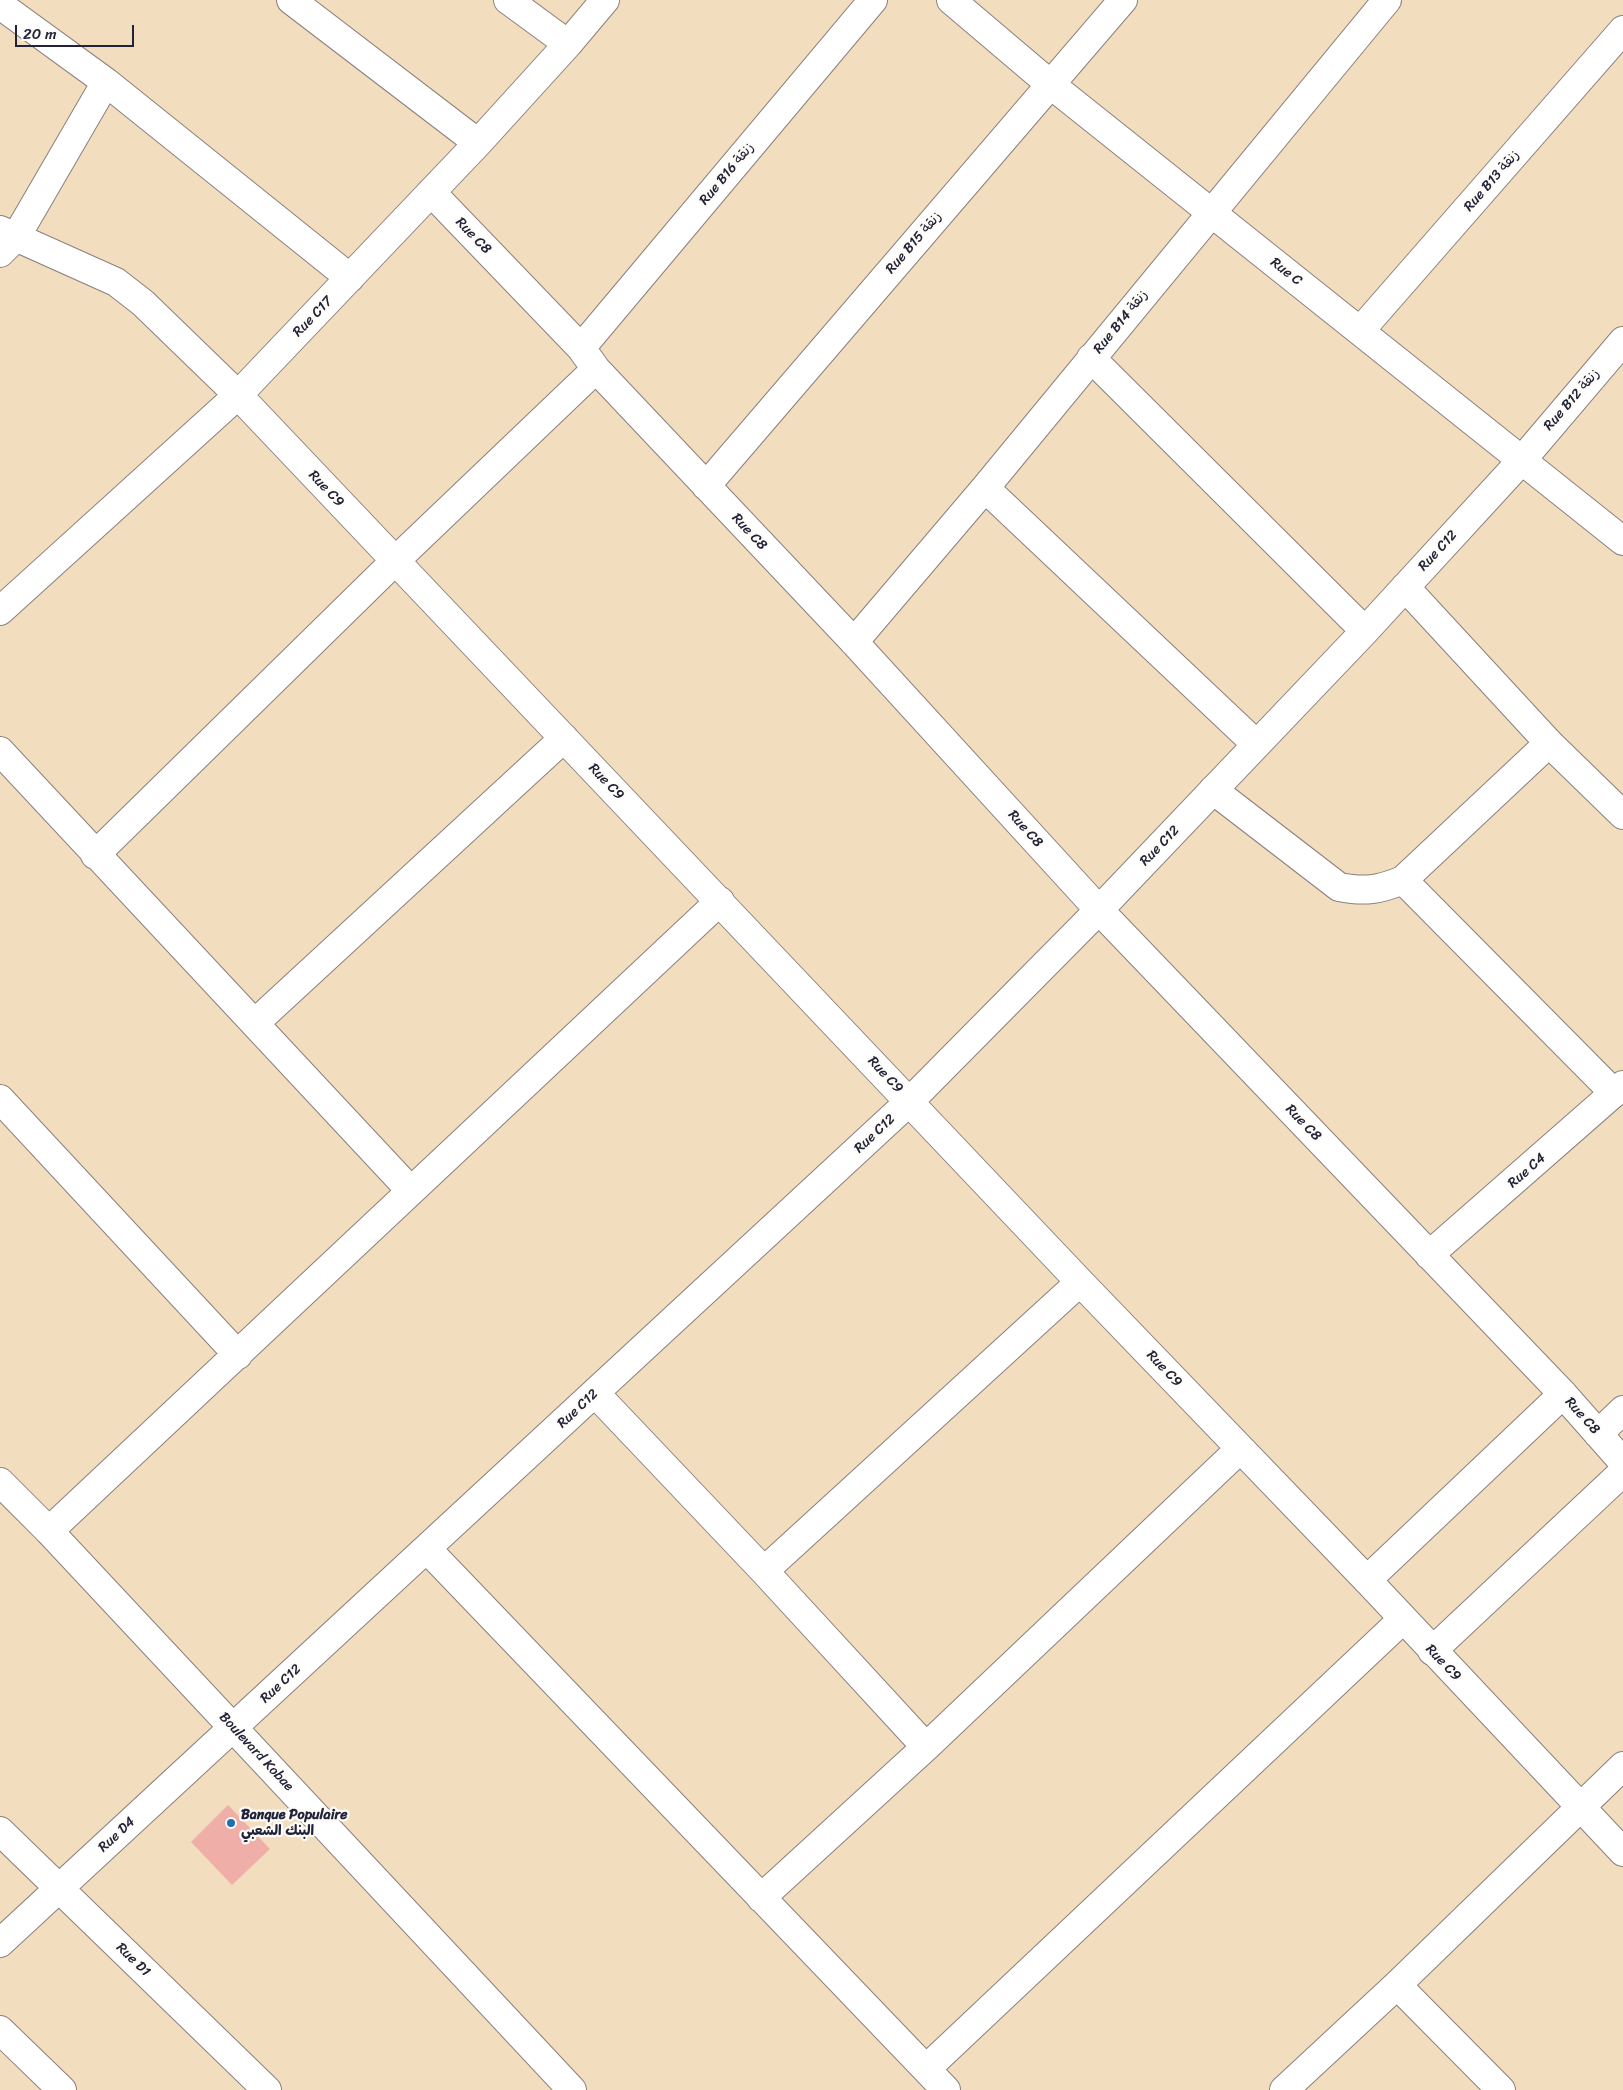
<!DOCTYPE html>
<meta charset="utf-8">
<style>
body{margin:0}
#map{position:relative;width:1623px;height:2090px;overflow:hidden;background:#f2ddbf;font-family:Sriracha,sans-serif}
canvas{display:block}
.scale{position:absolute;left:15px;top:25px;width:119px;height:22px;box-sizing:border-box;border:2px solid #22223b;border-top:0;padding-left:6px;font-size:15px;line-height:18px;white-space:nowrap;color:#22223b;-webkit-text-stroke:4px #fdfcf7;paint-order:stroke}
</style>
<div id="map">
<canvas width="1623" height="2090"></canvas>
<div class="scale">20 m</div>
</div>
<script>
const context = document.querySelector('canvas').getContext('2d');
context.lineJoin = 'round';
function fillPath(path, color) {
  context.fillStyle = color;
  context.fill(path, 'evenodd');
}
function strokePath(path, color, width, dash) {
  context.strokeStyle = color;
  context.lineWidth = width;
  context.lineCap = dash ? 'butt' : 'round';
  context.setLineDash(dash || []);
  context.stroke(path);
}
function drawText(font, color, halo, rows, align = 'center') {
  context.font = font + ' Sriracha,"Playpen Sans Arabic",sans-serif';
  context.lineWidth = 4.5;
  context.setLineDash([]);
  context.textBaseline = 'middle';
  context.strokeStyle = halo;
  context.fillStyle = color;
  for (const [text, x, y, turn = 0] of rows) {
    context.save();
    context.translate(x, y);
    context.rotate((+turn || 0) * Math.PI / 180);
    context.textAlign = isNaN(turn) ? turn : align;
    if (halo) context.strokeText(text, 0, 0);
    context.fillText(text, 0, 0);
    context.restore();
  }
}
fillPath(new Path2D(`
 M228,1805L270,1849L232,1885L191,1842Z`), '#f0aea8');
const pedestrian = new Path2D(`
 M1213,790L1339,887C1365,892 1379,890 1403,880L1549,743
 M1403,880L1614,1093
 M1367,1580L1563,1394
 M1432,1651L1623,1472`);
const minor = new Path2D(`
 M291,0L478,143
 M508,0L568,44
 M951,0L1050,84L1623,541
 M0,5L106,82L350,278
 M431,192L581,348L596,369L854,642L1099,910L1563,1394L1623,1462
 M0,230L116,282L143,303L238,395L1080,1282L1367,1580L1623,1852
 M0,253L16,237L106,82
 M1360,331L1623,30
 M581,348L873,0
 M1091,358L1365,631
 M706,486L1123,0
 M985,488L1256,744
 M1405,587L1549,743L1623,815
 M0,611L238,395L478,143L568,44L605,0
 M854,642L985,488L1387,0
 M0,751L411,1191
 M95,855L395,561L596,369
 M255,1023L564,738
 M0,1099L238,1355
 M1429,1255L1623,1085
 M595,1393L764,1571L926,1747
 M1598,1434L1623,1410
 M49,1531L720,901
 M427,1549L946,2090
 M764,1571L1080,1282
 M0,1831L267,2090
 M761,1898L926,1747L1240,1449
 M0,1943L910,1101L1099,910L1365,631L1522,460L1623,341
 M1397,1985L1501,2090
 M0,2030L62,2090
 M926,2069L1402,1620
 M1284,2090L1397,1985L1623,1766`);
const secondary = new Path2D(`
 M0,1482L49,1531L572,2090`);
strokePath(pedestrian, '#8a807d', 30);
strokePath(minor, '#8a807d', 30);
strokePath(secondary, '#8a807d', 30);
strokePath(pedestrian, '#fff', 28);
strokePath(minor, '#fff', 28);
strokePath(secondary, '#fff', 28);
for (const [x, y, r, color] of [
 [231,1823,5,"#1f6fb2"]
]) {
  const dot = new Path2D();
  dot.arc(x, y, r, 0, 2 * Math.PI);
  context.fillStyle = color;
  context.fill(dot);
  strokePath(dot, '#fdfcf7', 2);
}
drawText('14px', '#22223b', '#fdfcf7', [
 ["Rue B16 زنقة",727,174,-50],
 ["Rue B13 زنقة",1492,181,-49],
 ["Rue C8",473,236,46],
 ["Rue B15 زنقة",914,243,-49],
 ["Rue C",1286,272,38],
 ["Rue C17",313,317,-46],
 ["Rue B14 زنقة",1121,322,-51],
 ["Rue B12 زنقة",1572,400,-49],
 ["Rue C9",326,489,46],
 ["Rue C8",749,532,47],
 ["Rue C12",1438,551,-47],
 ["Rue C9",606,782,46],
 ["Rue C8",1025,829,48],
 ["Rue C12",1160,846,-46],
 ["Rue C9",885,1075,47],
 ["Rue C8",1303,1123,46],
 ["Rue C12",875,1134,-43],
 ["Rue C4",1527,1171,-41],
 ["Rue C9",1164,1369,46],
 ["Rue C12",578,1409,-43],
 ["Rue C8",1582,1416,48],
 ["Rue C9",1443,1663,46],
 ["Rue C12",281,1684,-43],
 ["Boulevard Kobae",256,1752,47],
 ["Rue D4",117,1835,-43],
 ["Rue D1",133,1960,44]
]);
drawText('bold 14px', '#22223b', '#fdfcf7', [
 ["Banque Populaire",241,1815],
 ["البنك الشعبي",241,1831]
], 'left');
</script>
